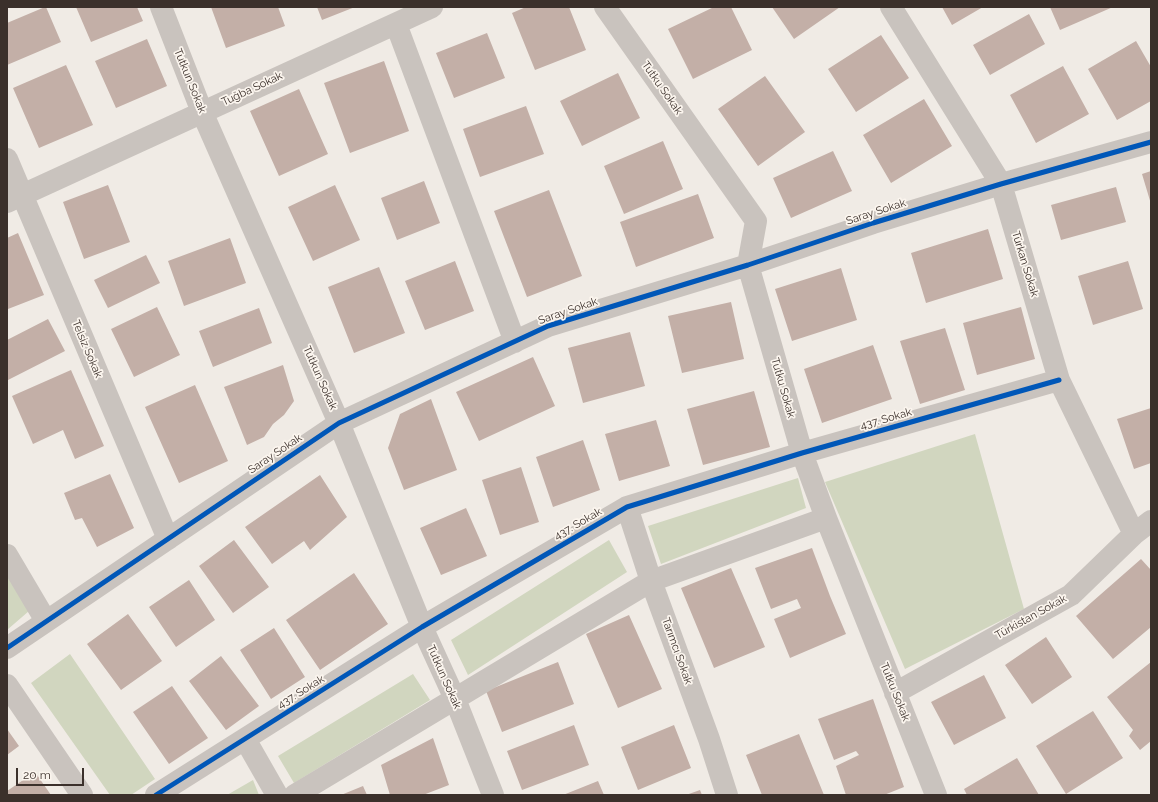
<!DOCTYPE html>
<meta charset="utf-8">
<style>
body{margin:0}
#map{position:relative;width:1158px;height:802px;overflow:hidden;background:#f0ebe5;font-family:Raleway,sans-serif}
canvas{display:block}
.frame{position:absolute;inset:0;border:8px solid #3b302b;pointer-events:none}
.scale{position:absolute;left:16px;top:768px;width:68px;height:18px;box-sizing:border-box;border:2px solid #3b302b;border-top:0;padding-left:5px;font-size:12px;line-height:14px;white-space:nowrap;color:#3b302b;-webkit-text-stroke:3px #fbf5ee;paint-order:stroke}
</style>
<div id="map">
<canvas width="1158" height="802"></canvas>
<div class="frame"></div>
<div class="scale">20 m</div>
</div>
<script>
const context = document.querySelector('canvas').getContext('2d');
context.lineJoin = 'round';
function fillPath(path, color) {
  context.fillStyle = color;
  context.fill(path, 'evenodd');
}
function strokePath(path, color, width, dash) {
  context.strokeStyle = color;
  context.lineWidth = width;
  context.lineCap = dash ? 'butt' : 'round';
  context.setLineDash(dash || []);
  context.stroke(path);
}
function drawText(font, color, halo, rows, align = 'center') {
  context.font = font + ' Raleway,sans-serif';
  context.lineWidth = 3.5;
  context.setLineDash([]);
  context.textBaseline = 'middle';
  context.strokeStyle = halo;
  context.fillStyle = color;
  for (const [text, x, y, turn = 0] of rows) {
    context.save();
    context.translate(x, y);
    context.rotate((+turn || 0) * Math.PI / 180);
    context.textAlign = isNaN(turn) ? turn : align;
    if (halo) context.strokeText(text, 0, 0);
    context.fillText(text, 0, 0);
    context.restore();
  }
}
fillPath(new Path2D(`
 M975,434L1024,609L905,669L825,482Z
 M798,478L806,508L661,564L648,526Z
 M609,540L627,572L468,675L451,640Z
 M7,574L29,611L7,630Z
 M70,654L155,779L131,795H110L31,683Z
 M413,674L430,700L294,783L278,756Z
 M253,780L259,795H227Z`), '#d1d6bf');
fillPath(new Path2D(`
 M45,7H46L61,42L7,65V23Z
 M76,7H137L143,21L91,42Z
 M211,7H278L285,26L226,48Z
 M317,7H355L322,20Z
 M526,7H569L586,50L535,70L512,13Z
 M714,7H731L752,50L693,79L668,29Z
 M772,7H840L794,39Z
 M942,7H983L952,25Z
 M1050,7H1113L1060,30Z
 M1029,14L1045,44L990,75L973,45Z
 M487,33L505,78L454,98L436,53Z
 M881,35L909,78L856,112L828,69Z
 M147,39L167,86L116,108L95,61Z
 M1136,41L1151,67V101L1117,120L1088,69Z
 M384,61L409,131L350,153L324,83Z
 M66,65L93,125L39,148L13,88Z
 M1063,66L1089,114L1036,143L1010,95Z
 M618,73L640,118L582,146L560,101Z
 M765,76L805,132L758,166L718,109Z
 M299,89L328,154L279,176L250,111Z
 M924,99L952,146L891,183L863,135Z
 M526,106L544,154L480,177L463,129Z
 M663,141L683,189L624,214L604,166Z
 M833,151L852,191L791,218L773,178Z
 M1151,171V204L1142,174Z
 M424,181L440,223L397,240L381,198Z
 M108,185L130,242L84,259L63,202Z
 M335,185L360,240L313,261L288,207Z
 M1116,187L1126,222L1061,240L1051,205Z
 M549,190L582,276L527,297L494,211Z
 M698,194L714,238L636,267L620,222Z
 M988,229L1003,279L926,303L911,253Z
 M18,233L44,295L8,309L7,306V238Z
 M230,238L246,283L184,306L168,261Z
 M146,255L160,283L108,308L94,280Z
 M455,261L474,311L425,330L405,281Z
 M1128,261L1143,309L1093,325L1078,276Z
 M379,267L405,333L354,353L328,287Z
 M841,268L857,320L792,341L775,289Z
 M731,302L744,359L682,373L668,316Z
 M157,307L180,355L134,377L111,329Z
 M1021,307L1035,359L977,375L963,323Z
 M259,308L272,343L213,367L199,331Z
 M48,319L65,351L8,380L7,378V340Z
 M945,328L965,390L920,404L900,341Z
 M630,332L645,386L583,403L568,348Z
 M873,345L892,399L822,423L804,369Z
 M533,357L555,406L479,441L456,392Z
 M283,365L294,401L284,415L273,424L264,437L247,445L224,387Z
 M71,370L104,446L75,459L63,430L33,444L12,396Z
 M195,385L228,461L179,483L145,407Z
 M754,391L770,447L703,465L687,409Z
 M431,399L457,470L404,490L388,448L400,414Z
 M1151,408V463L1134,469L1117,419Z
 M656,420L670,466L619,481L605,434Z
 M583,440L600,490L553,507L536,457Z
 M521,467L539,522L500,535L482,480Z
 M110,474L134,528L97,547L82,518L75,520L64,493Z
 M320,475L347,517L310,550L304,541L272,564L245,527Z
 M466,508L487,556L441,575L420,528Z
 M234,540L269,587L233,613L199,566Z
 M812,548L830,596L846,634L790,658L774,619L801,608L797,599L771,609L755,568Z
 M1141,559L1151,570V627L1113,659L1076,616Z
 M731,568L765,647L714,668L681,588Z
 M354,573L388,624L320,670L286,620Z
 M189,580L215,620L176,647L149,607Z
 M128,614L162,661L121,690L87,644Z
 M629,615L662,689L618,708L586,634Z
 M274,628L305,677L271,699L240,650Z
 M1046,637L1072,677L1032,704L1005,665Z
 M221,656L259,706L226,730L189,681Z
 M558,662L574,704L502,732L486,691Z
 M1151,662V741L1140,750L1129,736L1133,730L1107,697Z
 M984,675L1006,718L954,745L931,702Z
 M172,686L208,738L169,764L133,712Z
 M873,699L904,787L884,795H846L836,766L859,755L856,751L834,760L818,719Z
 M1093,711L1123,758L1066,794L1036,746Z
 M574,725L589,765L522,790L507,751Z
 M674,725L691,768L638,790L621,747Z
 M7,729L19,746L7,755Z
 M799,734L824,795H762L746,755Z
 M433,738L449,785L423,795H390L381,765Z
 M1017,758L1039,795H967L964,789Z
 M35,772L51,795H7V791Z
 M598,781L604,795H563Z
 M363,786L367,795H341Z
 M700,790L702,795H686Z`), '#c3afa7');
strokePath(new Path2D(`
 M161,7L202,112L339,423L422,627L455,699L493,795
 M605,7L756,221L748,265L802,453L826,518L936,795
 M891,7L1001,184L1059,380L1134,534
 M396,24L515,342
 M7,159L168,539
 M7,202L432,7
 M627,507L651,581L709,739L727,795
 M7,555L46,621
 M7,648L339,423L548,326L748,265L873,223L1001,184L1151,142
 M7,685L82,795
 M895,693L1071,595L1134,534L1151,521
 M245,739L277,795
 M156,795L422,627L627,507L802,453L1059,380
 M295,795L651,581L826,518`), '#c9c3be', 22);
strokePath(new Path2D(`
 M7,648L339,423L548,326L748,265L873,223L1001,184L1151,142
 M156,795L422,627L627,507L802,453L1059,380`), '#0057b8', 5);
drawText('11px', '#3b302b', '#fbf5ee', [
 ["Tutkun Sokak",190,81,68],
 ["Tutku Sokak",662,88,55],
 ["Tuğba Sokak",252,89,-25],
 ["Saray Sokak",876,212,-18],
 ["Türkan Sokak",1025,264,73],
 ["Saray Sokak",568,311,-19],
 ["Telsiz Sokak",87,349,67],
 ["Tutkun Sokak",320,378,66],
 ["Tutku Sokak",783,388,74],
 ["437. Sokak",886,419,-16],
 ["Saray Sokak",275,454,-34],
 ["437. Sokak",578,524,-30],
 ["Türkistan Sokak",1031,617,-29],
 ["Tarımcı Sokak",677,651,70],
 ["Tutkun Sokak",444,677,66],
 ["437. Sokak",301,692,-32],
 ["Tutku Sokak",895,692,68]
]);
</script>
